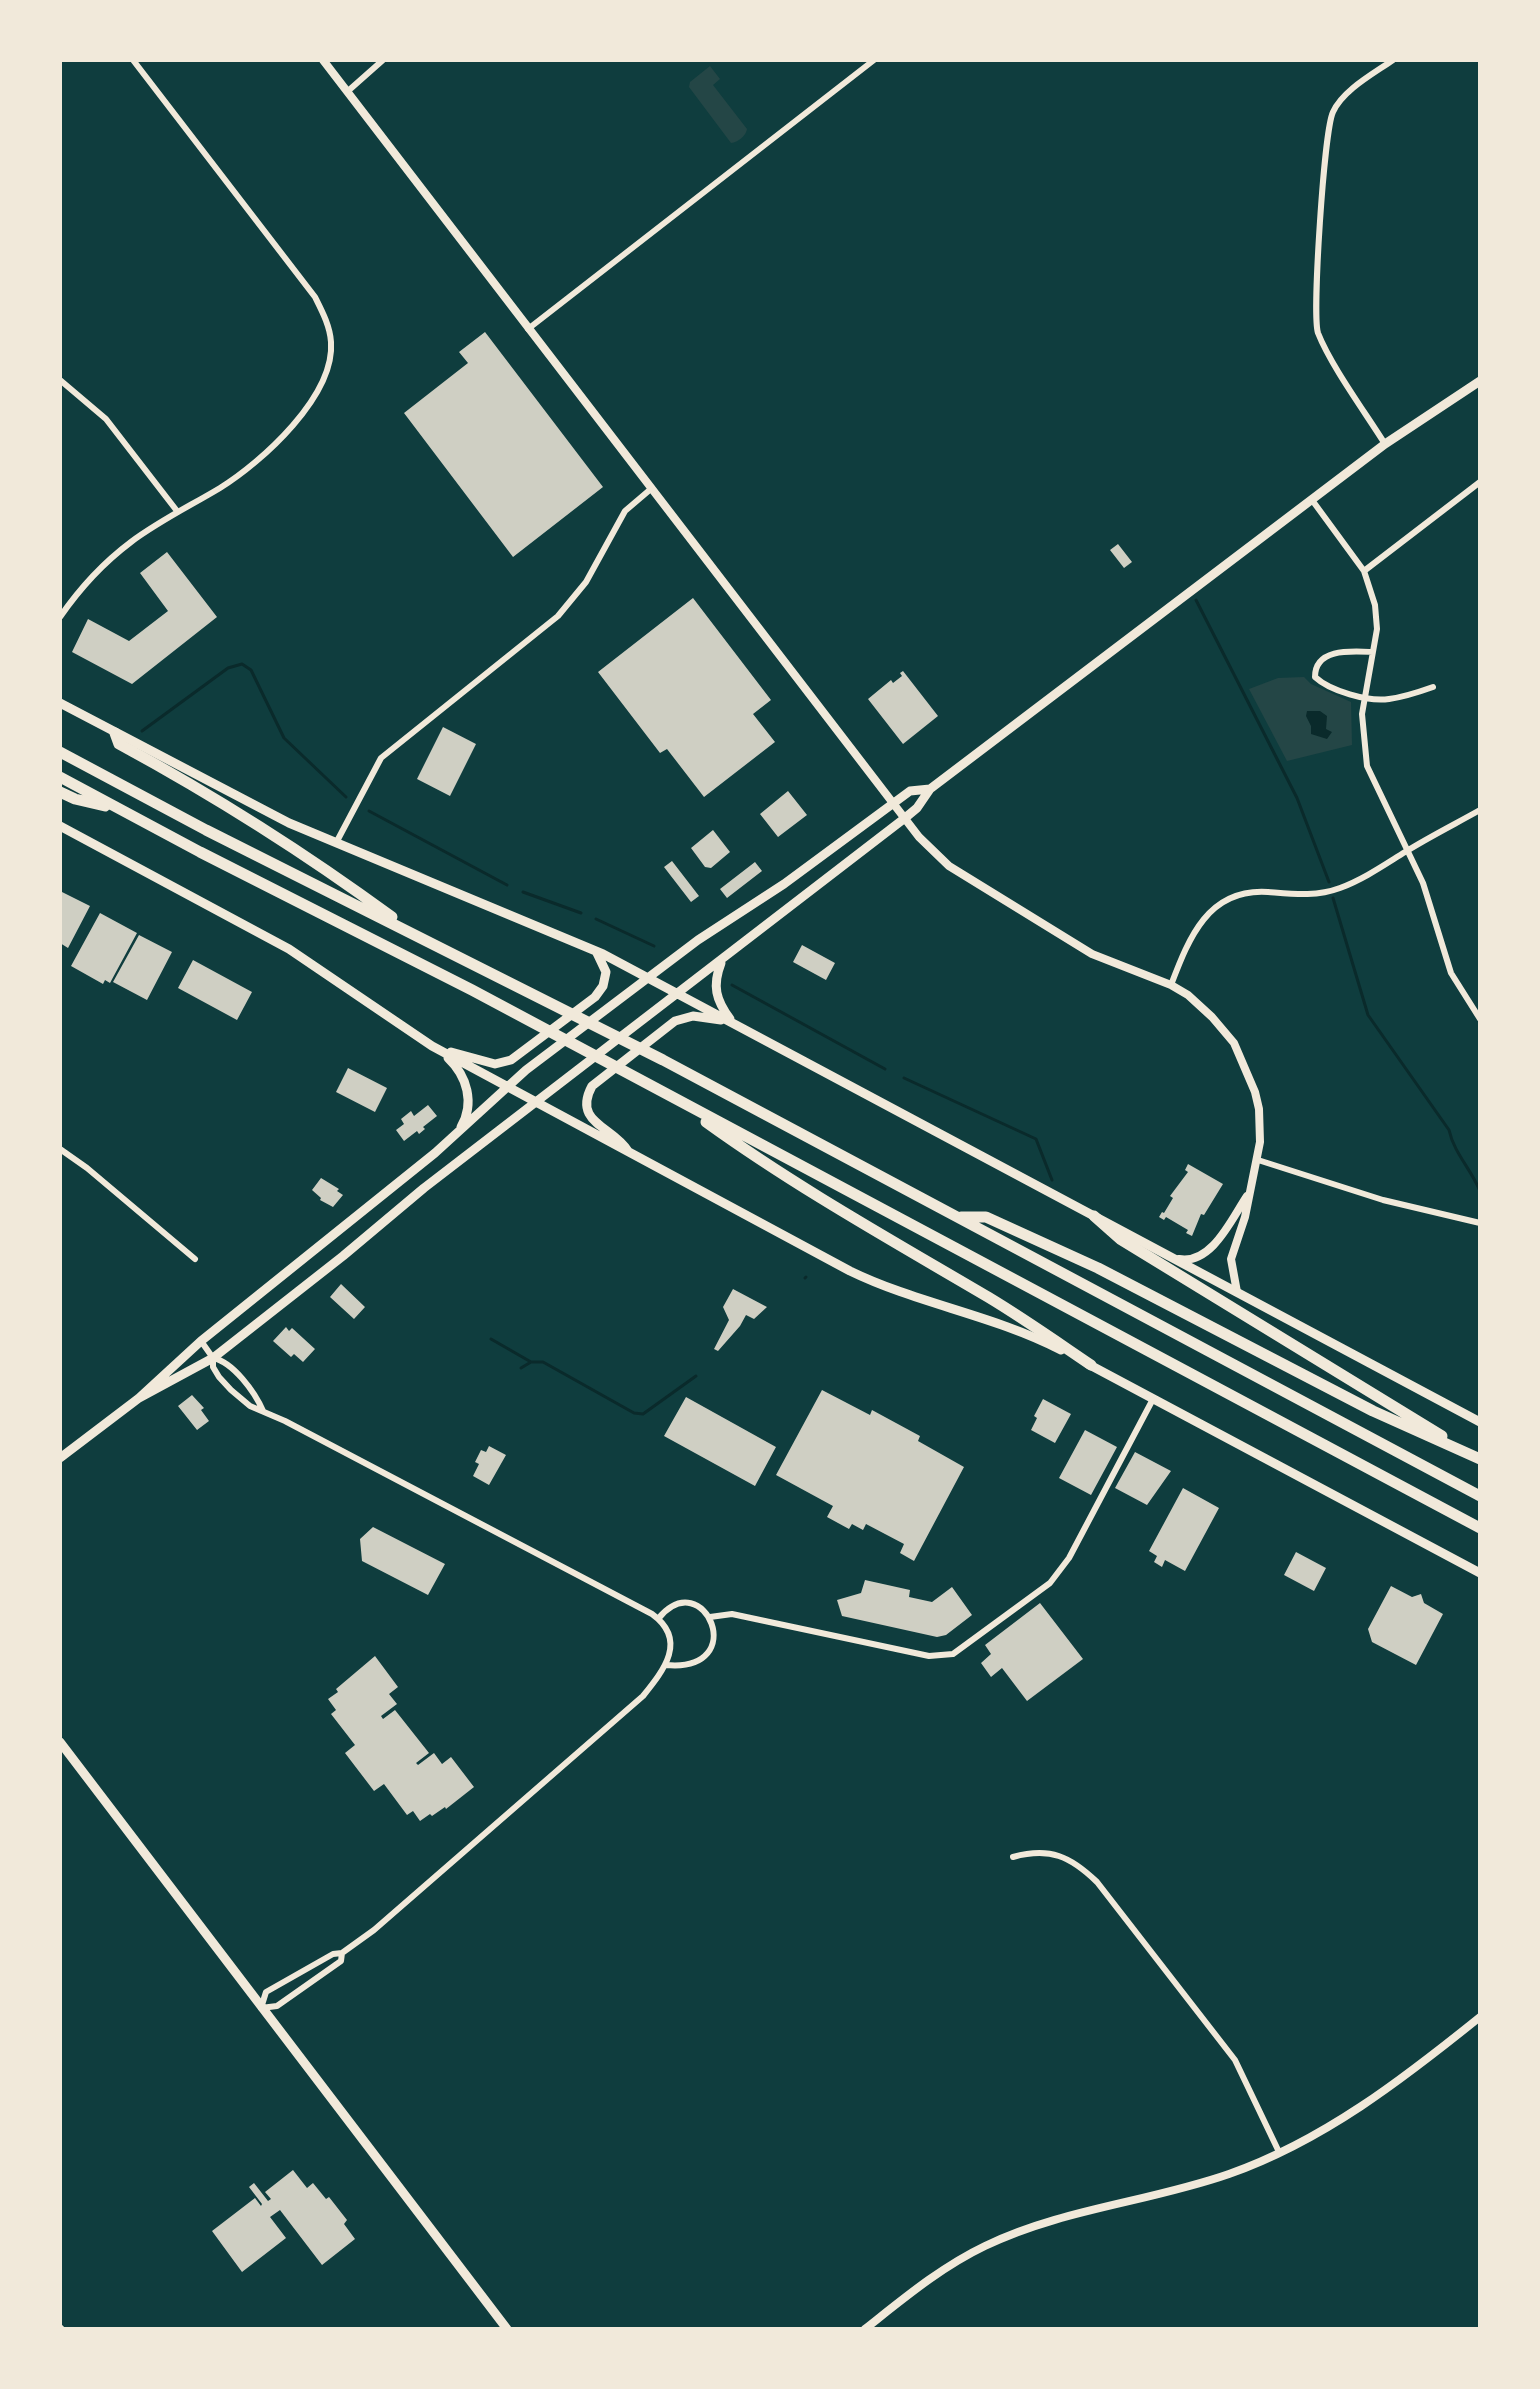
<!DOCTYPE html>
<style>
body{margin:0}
#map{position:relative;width:1540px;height:2389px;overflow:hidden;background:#0f3d3e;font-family:Montserrat,sans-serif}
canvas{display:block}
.frame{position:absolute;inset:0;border:62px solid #f1e9da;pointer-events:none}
</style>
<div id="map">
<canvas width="1540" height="2389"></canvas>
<div class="frame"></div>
</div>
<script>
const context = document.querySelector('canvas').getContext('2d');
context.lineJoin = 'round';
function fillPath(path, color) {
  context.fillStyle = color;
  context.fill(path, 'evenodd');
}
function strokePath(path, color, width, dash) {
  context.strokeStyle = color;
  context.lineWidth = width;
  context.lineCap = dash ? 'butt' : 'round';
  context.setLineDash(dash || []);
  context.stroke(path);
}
fillPath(new Path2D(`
 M710,66L720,79L713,85L747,129C746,136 738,142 731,143L689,87L690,82Z
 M1304,677L1311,684L1351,702L1352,745L1287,761L1249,689L1278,678Z`), '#244646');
fillPath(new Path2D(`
 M1307,711H1320L1327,716L1326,729L1332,732L1327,739L1311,734V726L1306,716Z`), '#0a2a2b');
strokePath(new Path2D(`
 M1196,600L1297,798L1329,882
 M142,731L228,668L242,664L251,670L284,738L346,797
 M369,811L507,885
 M523,892L581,913
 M1333,898L1368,1015L1449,1130C1454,1153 1471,1169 1480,1191
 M596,919L654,946
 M732,985L885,1069
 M904,1078L1036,1139L1052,1180
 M805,1278L806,1277
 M491,1339L531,1362H543L634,1413L643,1414L696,1376
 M521,1368L531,1362`), '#0a2a2b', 3);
fillPath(new Path2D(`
 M485,332L603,487L513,557L404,413L468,363L459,352Z
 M1118,544L1132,562L1124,568L1110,550Z
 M167,552L217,617L132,684L72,652L88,619L129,641L168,611L140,573Z
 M693,598L771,700L753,714L775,742L704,797L667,749L660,753L598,672Z
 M903,671L938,716L903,744L868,699L891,680L893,683L902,676L900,673Z
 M443,727L476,744L450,796L417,779Z
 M788,791L807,815L778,837L760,814Z
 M713,830L730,852L711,868L705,867L691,848Z
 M672,861L699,896L691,902L664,867Z
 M755,862L762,871L727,898L720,889Z
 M60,891L90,906L68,948L60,943Z
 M100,913L137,933L110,983L105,980L103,984L71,966Z
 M139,935L172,952L147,1000L113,982Z
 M802,945L835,963L826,980L793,962Z
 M193,960L252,992L237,1020L178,988Z
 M348,1068L387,1088L375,1112L336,1092Z
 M428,1105L437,1116L423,1127L425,1129L419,1134L417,1131L404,1141L396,1130L404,1124L401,1119L411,1111L414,1116Z
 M1188,1164L1223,1184L1204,1215L1201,1214L1192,1236L1186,1233L1188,1230L1166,1217L1164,1220L1159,1217L1162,1212L1164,1213L1173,1198L1170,1196L1188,1172L1185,1170Z
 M321,1178L339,1189L337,1191L343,1195L333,1207L320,1200L321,1198L312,1190Z
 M341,1284L365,1307L354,1319L330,1297Z
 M733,1289L767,1307L754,1319L746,1315L740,1326L718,1351L714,1349L729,1320L723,1307Z
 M286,1327L289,1331L292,1328L315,1349L303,1362L294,1354L291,1357L273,1341Z
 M822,1390L870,1415L872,1410L920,1436L918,1441L964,1467L914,1561L900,1553L904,1544L866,1524L863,1530L852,1524L849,1529L827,1517L833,1506L776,1475Z
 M192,1395L204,1408L201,1410L209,1421L197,1430L178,1406Z
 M686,1397L776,1447L755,1486L664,1436Z
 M1043,1399L1071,1414L1055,1443L1031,1430L1037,1418L1034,1416Z
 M1085,1430L1117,1447L1091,1495L1059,1478Z
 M489,1446L506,1455L489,1485L473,1476L479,1464L475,1462L481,1450L486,1452Z
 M1135,1452L1171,1471L1147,1505L1115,1488Z
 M1183,1488L1219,1508L1185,1571L1165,1560L1162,1567L1154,1562L1157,1556L1149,1551Z
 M373,1527L445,1564L428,1595L362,1561L360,1539Z
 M1296,1552L1326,1568L1314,1591L1284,1575Z
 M865,1580L910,1590L909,1597L932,1602L952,1587L972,1615L946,1635L937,1637L842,1616L837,1600L861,1593Z
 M1391,1586L1412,1597L1421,1594L1424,1603L1443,1614L1416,1665L1372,1642L1368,1629Z
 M1040,1603L1083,1659L1027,1701L1002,1668L991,1677L981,1663L991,1654L985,1645Z
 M375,1656L398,1687L389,1694L397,1704L381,1716L383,1719L395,1710L429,1753L416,1763L418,1765L434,1753L442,1764L451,1757L474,1787L446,1809L445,1807L432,1816L430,1814L420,1821L413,1811L407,1815L384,1784L374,1791L345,1753L355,1745L331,1714L336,1710L328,1699L338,1692L336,1689Z
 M293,2170L307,2188L313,2183L326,2199L329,2197L347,2220L344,2224L355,2239L322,2265L280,2210L270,2217L286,2238L242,2272L212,2231L255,2198L261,2206L262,2204L249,2187L254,2183L268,2201L271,2199L265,2192Z`), '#cfcfc3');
strokePath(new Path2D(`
 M348,91L383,60
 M528,329L874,60
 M60,380L106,419L177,511
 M1385,444C1365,412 1331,366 1318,333C1312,315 1324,131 1333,112C1343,90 1373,74 1393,60
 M1312,500L1364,571L1375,605L1377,629L1362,714L1367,766L1423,883L1451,973L1480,1019
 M1364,571L1480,482
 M60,617C80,588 103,563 131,542C159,521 190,506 220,488C262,462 335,396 331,342C330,326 322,311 315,297L133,60
 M1372,652C1351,651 1315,648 1315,677C1330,691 1368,702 1389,699C1404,697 1419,692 1433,687
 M336,843L381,758L558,616L586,582L625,511L652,488
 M1171,985C1189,938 1208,888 1268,892C1293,894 1316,897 1340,888C1364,879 1384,865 1405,852C1429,837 1455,824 1480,810
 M60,1149L87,1168L195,1259
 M1258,1160L1383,1200L1480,1223
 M201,1341L213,1358V1367L219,1377L231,1390L250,1406L285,1421L652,1614C688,1640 664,1670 643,1696L374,1930L342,1953L333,1954L266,1992L261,2008L277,2006L341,1961L342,1953
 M213,1358C233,1362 255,1392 263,1411
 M710,1617L732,1614L929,1656L953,1654L1050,1583L1069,1558L1153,1399
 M658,1619C704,1562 752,1673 666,1665
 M1013,1857C1050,1847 1070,1856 1097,1882L1235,2060L1279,2152
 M60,2327L62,2329`), '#f1e9da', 6);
strokePath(new Path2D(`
 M323,60L919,837L949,866L1092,954L1171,985L1188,995L1212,1017L1234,1043L1255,1092L1259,1109L1260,1142L1245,1217L1231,1259L1237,1292
 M1179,1259C1212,1265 1232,1218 1247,1196
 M865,2329C903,2299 941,2267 985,2246C1061,2209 1149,2202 1229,2174C1323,2141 1403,2079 1480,2017`), '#f1e9da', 8);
strokePath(new Path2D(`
 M60,703L289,823L603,954L1480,1422
 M60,826L289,949L432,1046L850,1271C918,1304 993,1315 1061,1350
 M721,963C712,986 716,1000 730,1019
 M451,1052L495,1064L511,1060L595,997L603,986L606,972L597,953
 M448,1058C467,1076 475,1103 461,1127
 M628,1151C613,1126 572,1123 592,1086L675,1021L693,1016L721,1020
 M1088,1364L1480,1573
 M139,1398L213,1358L343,1256L424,1188L905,818L917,808L930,789L1385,444L1480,381
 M60,1458L139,1398L201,1341L435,1153L526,1070L698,940L784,884L910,791L930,789
 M60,1742L507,2329`), '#f1e9da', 9);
strokePath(new Path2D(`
 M115,733L119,744C213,795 305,853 392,917
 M60,752L206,830L663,1060L1480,1496
 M60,777L200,852L472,990L1480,1528
 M60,792L75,799L105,806
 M706,1122C796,1187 893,1241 988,1297C1023,1318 1057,1342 1091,1365
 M1094,1216L1120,1239L1442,1436
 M961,1217H986L1098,1268L1373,1411L1480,1459`), '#f1e9da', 11);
</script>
